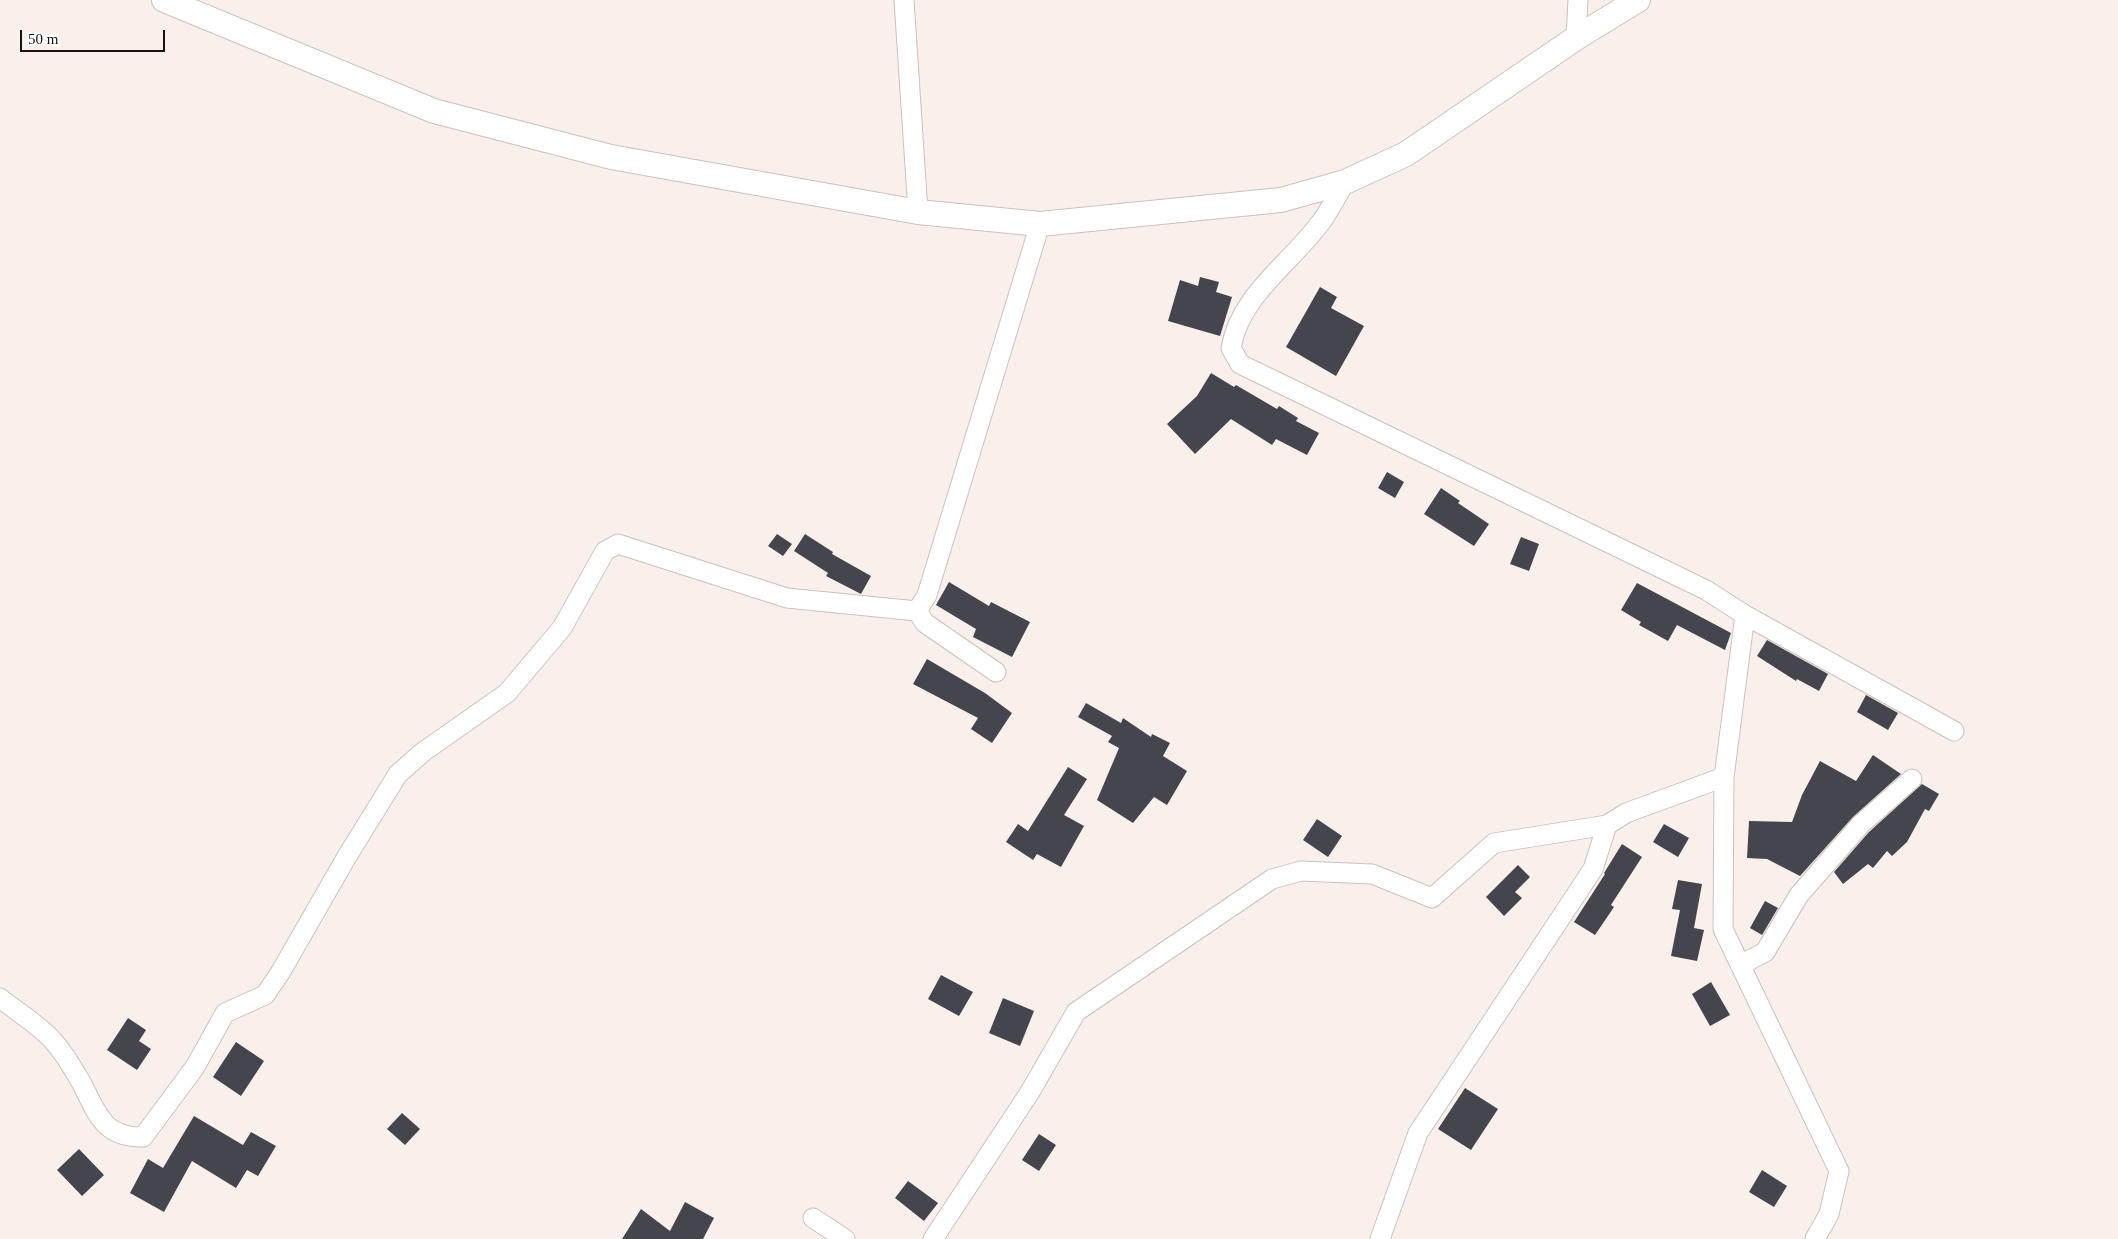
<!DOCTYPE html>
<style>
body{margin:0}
#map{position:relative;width:2118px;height:1239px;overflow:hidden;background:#f9f0eb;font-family:Georgia,serif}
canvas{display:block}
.scale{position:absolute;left:20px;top:30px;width:145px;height:22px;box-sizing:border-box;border:2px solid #171312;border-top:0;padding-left:6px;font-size:15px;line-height:18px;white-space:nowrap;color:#171312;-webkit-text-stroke:4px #fff;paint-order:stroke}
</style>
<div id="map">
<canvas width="2118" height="1239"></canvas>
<div class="scale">50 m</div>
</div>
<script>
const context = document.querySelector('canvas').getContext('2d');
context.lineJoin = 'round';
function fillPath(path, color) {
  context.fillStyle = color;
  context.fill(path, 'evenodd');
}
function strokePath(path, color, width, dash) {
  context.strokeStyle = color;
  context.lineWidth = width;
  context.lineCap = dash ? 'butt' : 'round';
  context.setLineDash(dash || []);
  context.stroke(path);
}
fillPath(new Path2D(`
 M1200,277L1219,282L1216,292L1232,297L1220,336L1168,321L1180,280L1198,286Z
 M1320,287L1337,297L1331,308L1364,326L1336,376L1286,347Z
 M1211,373L1234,387L1236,385L1277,409L1279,406L1298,418L1296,421L1319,433L1307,455L1276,439L1272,445L1231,419L1195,454L1167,424L1197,396Z
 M1387,472L1404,482L1395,498L1378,488Z
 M1441,488L1460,501L1458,503L1489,524L1474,546L1424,514Z
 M777,534L792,544L783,556L768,546Z
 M805,534L833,552L832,554L871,576L861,594L826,576L828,573L794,551Z
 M1521,537L1539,544L1529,571L1510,564Z
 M949,582L989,606L991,602L1030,622L1012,657L973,637L976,629L936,605Z
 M1637,583L1731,633L1725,650L1677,625L1668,641L1639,625L1641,622L1621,610Z
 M1767,640L1828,674L1819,691L1797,679L1796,681L1757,656Z
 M927,659L985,693L1012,713L992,743L971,729L978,718L913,684Z
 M1866,695L1898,713L1888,730L1857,712Z
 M1086,703L1121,723L1123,718L1151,737L1152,734L1170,743L1163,756L1187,771L1167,805L1154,797L1133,823L1097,800L1119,748L1108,742L1112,736L1078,717Z
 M1873,755L1901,774L1853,817L1800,876L1767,859L1747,858L1749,821L1792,822L1802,795L1820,761L1856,781Z
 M1068,767L1087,779L1064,815L1084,826L1061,867L1037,854L1033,860L1006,842L1018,824L1028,831Z
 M1922,784L1939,794L1929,811L1925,809L1907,842L1892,856L1887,851L1873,868L1868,864L1843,884L1834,872L1869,832Z
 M1317,819L1342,836L1328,857L1303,840Z
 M1664,824L1689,838L1678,857L1653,842Z
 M1622,844L1642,857L1611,905L1614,907L1595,935L1574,922L1605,874L1604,873Z
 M1518,865L1530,877L1515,892L1522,898L1504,916L1486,897Z
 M1678,880L1702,884L1694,928L1704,930L1697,961L1671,956L1680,910L1672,909Z
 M1765,901L1778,908L1762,935L1750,928Z
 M941,975L973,992L959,1016L928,999Z
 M1711,982L1730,1015L1710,1026L1692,994Z
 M1003,998L1034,1011L1020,1046L989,1033Z
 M128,1018L146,1030L139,1041L151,1049L137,1070L107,1050Z
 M236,1042L264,1061L241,1096L213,1077Z
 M1465,1088L1498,1109L1471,1150L1438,1129Z
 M402,1113L420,1129L405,1145L387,1129Z
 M194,1116L243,1145L251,1132L276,1146L258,1176L247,1170L236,1188L192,1161L164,1212L130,1193L148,1159L163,1168Z
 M1039,1134L1056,1145L1039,1171L1022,1160Z
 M79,1149L104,1175L82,1196L57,1170Z
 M1762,1170L1787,1186L1774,1207L1749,1192Z
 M908,1181L938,1203L924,1221L895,1198Z
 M685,1202L714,1218L703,1239H622L641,1209L670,1231Z`), '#45454d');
const minor = new Path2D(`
 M904,0L918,212
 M1576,38L1578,0
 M1345,182C1337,195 1330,210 1321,222C1291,263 1240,295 1231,348L1240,364L1706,590L1745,615L1954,731
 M917,611L927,595L1040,224
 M917,611L925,623L996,672
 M1745,615L1724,777L1723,929L1839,1171L1829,1214L1815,1239
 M1740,965L1765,952L1799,895L1861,824L1912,779
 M0,998C17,1012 40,1025 54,1042C63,1052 71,1065 78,1077C96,1107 99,1138 143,1137L195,1067L225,1013L265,995L280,973L346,858L398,774L423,752L507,693L562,628L605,551L618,544L787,598L917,611
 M813,1218L845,1239
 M933,1239L1030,1092L1076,1012L1272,879L1301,871L1372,874L1432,898L1494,843L1607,825L1626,813L1724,777
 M1380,1239L1418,1133L1593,869L1607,825`);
const major = new Path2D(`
 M164,0L434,111L611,157L918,212L1040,224L1281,200L1345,182L1406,154L1576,38L1638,0`);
strokePath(minor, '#cbc2bd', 21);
strokePath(major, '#cbc2bd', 26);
strokePath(minor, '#fff', 19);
strokePath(major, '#fff', 24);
</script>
